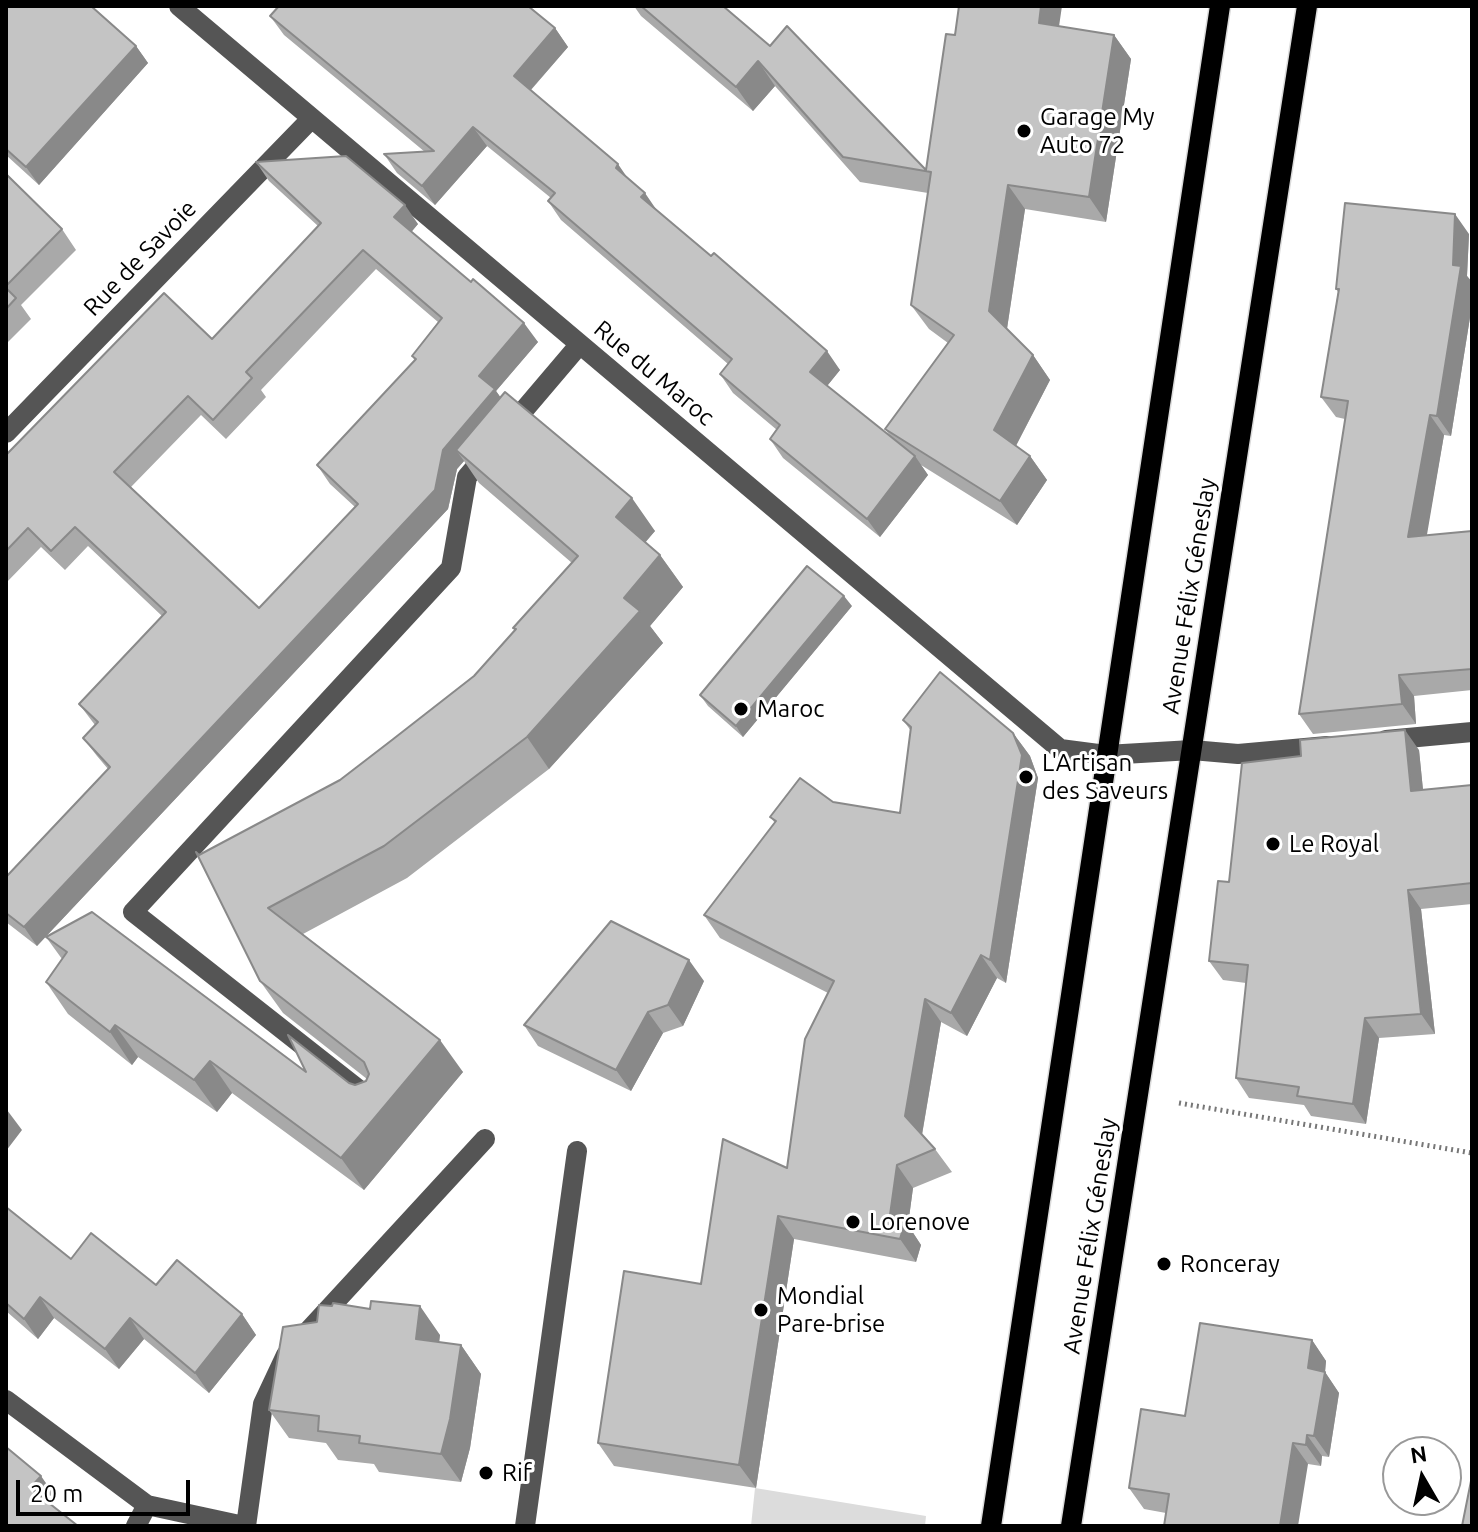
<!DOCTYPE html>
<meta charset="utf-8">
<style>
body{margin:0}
#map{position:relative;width:1478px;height:1532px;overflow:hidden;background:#fff;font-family:Ubuntu,sans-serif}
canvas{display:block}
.frame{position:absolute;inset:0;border:8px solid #000;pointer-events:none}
.north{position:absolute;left:1382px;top:1436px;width:80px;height:80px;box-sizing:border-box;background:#fff;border:2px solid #999;border-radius:50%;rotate:351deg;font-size:22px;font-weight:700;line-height:32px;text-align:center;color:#000}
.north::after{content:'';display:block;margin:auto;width:28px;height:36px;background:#000;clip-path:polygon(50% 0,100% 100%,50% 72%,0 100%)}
.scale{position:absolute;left:16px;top:1480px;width:174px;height:36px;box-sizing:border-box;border:4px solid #000;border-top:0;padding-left:10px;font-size:24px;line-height:28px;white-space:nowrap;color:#000;-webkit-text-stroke:6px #fff;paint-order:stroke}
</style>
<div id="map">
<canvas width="1478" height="1532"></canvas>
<div class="frame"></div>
<div class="north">N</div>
<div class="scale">20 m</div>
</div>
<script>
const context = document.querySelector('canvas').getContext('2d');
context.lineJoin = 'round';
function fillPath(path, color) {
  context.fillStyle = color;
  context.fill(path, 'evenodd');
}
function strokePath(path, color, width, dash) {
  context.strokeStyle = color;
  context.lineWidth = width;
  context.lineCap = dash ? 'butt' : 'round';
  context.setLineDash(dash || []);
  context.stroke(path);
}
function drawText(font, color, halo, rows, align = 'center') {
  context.font = font + ' Ubuntu,sans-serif';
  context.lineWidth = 6;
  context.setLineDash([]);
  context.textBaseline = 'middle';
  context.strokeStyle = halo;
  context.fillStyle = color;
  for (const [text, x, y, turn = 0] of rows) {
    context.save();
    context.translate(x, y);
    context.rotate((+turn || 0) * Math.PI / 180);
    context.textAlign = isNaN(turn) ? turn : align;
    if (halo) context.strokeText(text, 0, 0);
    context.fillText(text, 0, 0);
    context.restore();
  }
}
fillPath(new Path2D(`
 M755,1488L926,1516L925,1526H751Z`), '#dcdcdc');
const major = new Path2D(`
 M991,1526L1220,6
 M1071,1526L1307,6`);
strokePath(major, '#dbdbdb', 23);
strokePath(new Path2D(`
 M1179,1103L1472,1153`), '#777', 5, [2, 4]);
strokePath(new Path2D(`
 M179,6L1060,749L1106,755L1192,750L1238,754L1327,746
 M6,433L311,119
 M1386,740L1472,732
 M372,1100L133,912L451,568L467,477L580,344
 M6,1400L147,1505L244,1526
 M136,1526L147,1505
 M246,1526L263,1404L286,1355L485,1139
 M525,1526L577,1151`), '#555', 20);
strokePath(major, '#000', 20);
fillPath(new Path2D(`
 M6,6L136,46L148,63L39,185L6,155Z
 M634,6H723L770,46L926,170L955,35L1059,26L1114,35L1131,59L1106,222L1025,209L1007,329L1033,355L1050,380L1016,446L1030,456L1047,480L1017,525L921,465L928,475L880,537L783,458L770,439L777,430L733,393L720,374L728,364L561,220L548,201L551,198L487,146L435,205L397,173L384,154L425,152L284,35L270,16L530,7L555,28L568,47L531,90L629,179L657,211L840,370L827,386L890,436L885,429L948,343L929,329L911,305L928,193L860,182L775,86L753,111L641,16Z
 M256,162L418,224L411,232L538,342L496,391L501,398L655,531L645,542L660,555L683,587L650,626L663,643L549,769L407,878L303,934L463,1072L364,1190L232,1093L217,1112L138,1057L132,1065L68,1014L46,982L62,959L46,937L306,1072L355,1085L366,1081L367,1079L283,1013L260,981L199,855L340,780L474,676L515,631L513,628L572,563L479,483L464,461L457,469L448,509L37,946L6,922V877L108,769L97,756L83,738L95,725L79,704L162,616L88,546L65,570L41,547L6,583V455L212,339L318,226L269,181ZM376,269L438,322L412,356L415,361L317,465L330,484L355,507L259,608L131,487L201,415L226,439L266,397L261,390Z
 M6,174L62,229L76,250L21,305L31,319L6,344Z
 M1469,234L1467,276L1472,282V305L1451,436L1444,435L1426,536L1472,531V690L1414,696L1416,724L1313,734L1299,714L1345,419L1336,417L1321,397L1338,292L1336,289Z
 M852,606L743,737L708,706L700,695Z
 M903,720L1013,733L1030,756L1038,778L1006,983L997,978L967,1036L941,1022L922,1135L935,1149L952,1172L913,1188L908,1225L921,1245L916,1262L794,1239L756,1488L614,1466L598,1443L701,1284L787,1168L828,993L720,938L704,915L775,823L770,817L833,802L900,813L911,731Z
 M1419,750L1423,790L1472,785V904L1421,909L1435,1034L1379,1038L1366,1124L1311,1116L1304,1105L1249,1098L1236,1078L1246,983L1223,980L1209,961L1229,882L1301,756Z
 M704,981L683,1026L663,1033L631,1091L538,1046L524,1025Z
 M6,1207L71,1259L156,1285L242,1314L256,1335L209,1393L144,1339L119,1369L54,1318L38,1339L6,1311Z
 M332,1306L440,1335L439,1342L461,1345L481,1374L470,1448L461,1482L379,1472L374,1464L338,1460L326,1443L289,1438L269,1410L317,1322Z
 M1312,1340L1326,1361L1325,1372L1339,1393L1329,1457L1322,1456L1321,1466L1308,1464L1166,1513L1144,1509L1129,1488L1185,1416Z`), '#a9a9a9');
fillPath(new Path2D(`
 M1041,6H1062L1056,47L1039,23Z
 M555,28L568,47L527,94L514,76Z
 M1114,35L1131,59L1106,222L1089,197Z
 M136,46L148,63L39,185L26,167Z
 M758,61L775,86L753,111L736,87Z
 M473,127L487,146L435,205L422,186Z
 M618,164L631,183L616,168Z
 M1008,185L1025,209L1006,335L989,311Z
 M645,193L658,212L641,197Z
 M405,205L418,224L408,236L394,217Z
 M1455,214L1469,234L1467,276L1472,282V305L1451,436L1437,416L1453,265Z
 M524,323L538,342L496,391L508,408L456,450L464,461L457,469L448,509L37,946L24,927L443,450L479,376Z
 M827,351L840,370L823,391L810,372Z
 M1033,355L1050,380L1011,455L994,430Z
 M1430,415L1444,435L1423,558L1408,537Z
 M915,456L928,475L880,537L867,519Z
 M1030,456L1047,480L1017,525L1000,501Z
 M632,498L655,531L639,550L616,517Z
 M660,555L683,587L650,626L663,643L549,769L527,737L624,598Z
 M844,596L852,606L743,737L736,726Z
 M1399,675L1414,696L1416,724L1402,704Z
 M1405,730L1419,750L1425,810L1411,791Z
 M1013,733L1030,756L1038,778L1006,983L990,960Z
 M1408,890L1421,909L1435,1034L1421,1014Z
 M981,955L997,978L967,1036L951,1013Z
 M689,960L704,981L683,1026L668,1005Z
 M925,999L941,1022L921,1140L905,1116Z
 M648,1012L663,1033L631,1091L616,1070Z
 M1365,1018L1379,1038L1366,1124L1353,1104Z
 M115,1025L138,1057L132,1065L110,1032Z
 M440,1040L463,1072L364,1190L341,1158Z
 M210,1061L232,1093L217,1112L194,1080Z
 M7,1110L22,1130L6,1151V1112Z
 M897,1165L913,1188L908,1225L921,1245L916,1262L900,1239L890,1215Z
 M778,1216L794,1239L756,1488L739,1465Z
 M40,1297L54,1318L38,1339L24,1319Z
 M420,1306L440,1335L436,1368L416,1339Z
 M242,1314L256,1335L209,1393L195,1373Z
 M130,1318L144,1339L119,1369L105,1349Z
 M1312,1340L1326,1361L1325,1372L1339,1393L1329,1457L1314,1436L1308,1368Z
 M461,1345L481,1374L470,1448L461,1482L441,1454Z
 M1307,1435L1322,1456L1321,1466L1306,1445Z
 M1293,1443L1308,1464L1298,1526H1280Z
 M41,1476L53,1493L42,1505L30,1488Z`), '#898989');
const building = new Path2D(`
 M6,6H91L136,46L26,167L6,149Z
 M279,6H528L555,28L514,76L618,164L616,168L645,193L641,197L711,256L714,253L827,351L810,372L915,456L867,519L770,439L780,425L720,374L732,359L548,201L555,193L473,127L422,186L384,154L434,151L270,16Z
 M641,6H723L770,46L787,26L926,170L946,34L955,35L959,6H1041L1039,23L1114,35L1089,197L1008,185L989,311L1033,355L994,430L1030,456L1000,501L885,429L954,335L911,305L931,172L843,157L758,61L736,87Z
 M346,156L405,205L394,217L471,282L473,279L524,323L479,376L495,389L443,450L435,490L24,927L6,913V877L110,767L83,738L98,722L79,704L166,612L75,527L51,551L28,528L6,551V455L164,293L212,339L321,223L256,162ZM363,250L442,318L412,356L416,359L317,465L358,504L259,608L114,472L188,396L213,420L252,378L246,372Z
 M6,174L62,229L6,286Z
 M1345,203L1455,214L1453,265L1461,266L1437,416L1430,415L1408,537L1472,531V669L1399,675L1402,704L1299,714L1348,401L1321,397L1339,289H1336Z
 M6,288L16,298L6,309Z
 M505,392L632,498L616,517L660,555L624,598L640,611L527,737L384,846L268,908L440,1040L341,1158L210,1061L194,1080L115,1025L110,1032L46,982L67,952L46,937L92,912L306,1072L288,1035L349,1083L355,1085L366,1081L369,1074L364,1062L260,981L196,852L199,855L340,780L392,740L474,676L516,629L513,628L578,556L456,450Z
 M807,566L844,596L736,726L700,695Z
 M940,672L1013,733L1022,755L990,960L981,955L951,1013L925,999L905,1116L935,1149L897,1165L890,1215L905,1222L900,1239L778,1216L739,1465L598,1443L624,1271L701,1284L723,1139L787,1168L805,1039L834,981L704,915L776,821L770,817L800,778L833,802L900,813L911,727L903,720Z
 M1405,730L1411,791L1472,785V883L1408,890L1421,1014L1365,1018L1353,1104L1297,1096L1299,1087L1236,1078L1248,965L1209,961L1218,881L1229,882L1242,763L1301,756L1300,740Z
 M611,921L689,960L668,1005L648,1012L616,1070L524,1025Z
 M6,1207L71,1259L91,1233L156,1285L177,1260L242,1314L195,1373L130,1318L105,1349L40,1297L24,1319L6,1303Z
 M371,1301L420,1306L416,1339L461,1345L450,1419L441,1454L359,1443L360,1436L318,1431L319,1416L269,1410L283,1327L317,1322L319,1305L332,1306L333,1303L370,1309Z
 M1200,1323L1312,1340L1308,1368L1325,1372L1314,1436L1307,1435L1306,1445L1293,1443L1280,1526H1164L1169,1494L1129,1488L1141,1409L1185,1416Z
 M6,1447L41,1476L30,1488L78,1526H6Z
 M1472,1476V1526H1462Z`);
fillPath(building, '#c4c4c4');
strokePath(building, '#898989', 2);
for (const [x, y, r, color] of [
 [1024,131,8,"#000"],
 [741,709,8,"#000"],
 [1026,777,8,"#000"],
 [1273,844,8,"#000"],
 [853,1222,8,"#000"],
 [1164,1264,8,"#000"],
 [761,1310,8,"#000"],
 [486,1473,8,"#000"]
]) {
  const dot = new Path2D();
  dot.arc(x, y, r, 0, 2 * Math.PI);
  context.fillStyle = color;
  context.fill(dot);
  strokePath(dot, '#fff', 3);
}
drawText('24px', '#000', '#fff', [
 ["Garage My",1040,117],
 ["Auto 72",1040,145],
 ["Maroc",757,709],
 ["L'Artisan",1042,763],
 ["des Saveurs",1042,791],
 ["Le Royal",1289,844],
 ["Lorenove",869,1222],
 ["Ronceray",1180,1264],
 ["Mondial",777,1296],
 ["Pare-brise",777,1324],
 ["Rif",502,1473]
], 'left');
drawText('24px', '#000', '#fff', [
 ["Rue de Savoie",140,258,-46],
 ["Rue du Maroc",654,373,40],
 ["Avenue Félix Géneslay",1189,596,-81],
 ["Avenue Félix Géneslay",1090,1236,-81]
]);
</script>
